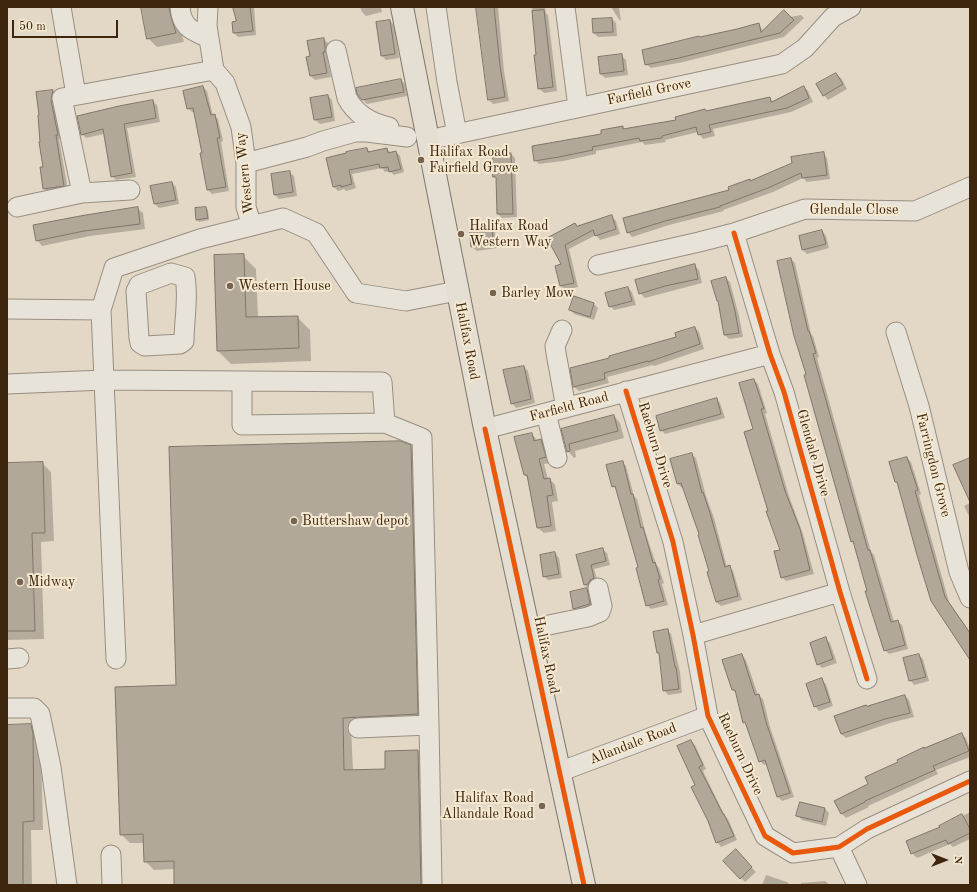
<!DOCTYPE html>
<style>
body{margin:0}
#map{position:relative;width:977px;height:892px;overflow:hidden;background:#e3d8c5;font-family:"Old Standard TT",serif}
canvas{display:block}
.frame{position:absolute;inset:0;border:8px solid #3d250e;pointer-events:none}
.north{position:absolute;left:925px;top:840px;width:40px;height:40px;-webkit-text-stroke:3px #f5e8d1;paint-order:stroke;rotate:90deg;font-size:11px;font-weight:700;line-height:16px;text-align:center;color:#3d250e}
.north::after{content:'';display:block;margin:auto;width:14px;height:18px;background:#3d250e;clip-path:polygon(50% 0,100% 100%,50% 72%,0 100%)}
.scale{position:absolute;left:12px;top:20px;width:106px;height:18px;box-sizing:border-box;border:2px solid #3d250e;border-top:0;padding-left:5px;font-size:12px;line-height:14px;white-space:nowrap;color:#3d250e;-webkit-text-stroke:3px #f5e8d1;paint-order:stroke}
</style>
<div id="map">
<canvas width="977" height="892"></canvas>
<div class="frame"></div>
<div class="north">N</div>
<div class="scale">50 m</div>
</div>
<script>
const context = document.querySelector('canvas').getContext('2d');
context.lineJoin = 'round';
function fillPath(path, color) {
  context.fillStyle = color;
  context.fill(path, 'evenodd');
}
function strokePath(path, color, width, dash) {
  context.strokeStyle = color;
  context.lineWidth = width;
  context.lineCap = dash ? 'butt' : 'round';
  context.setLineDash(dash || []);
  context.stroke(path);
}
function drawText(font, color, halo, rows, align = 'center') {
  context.font = font + ' "Old Standard TT",serif';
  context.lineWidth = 4;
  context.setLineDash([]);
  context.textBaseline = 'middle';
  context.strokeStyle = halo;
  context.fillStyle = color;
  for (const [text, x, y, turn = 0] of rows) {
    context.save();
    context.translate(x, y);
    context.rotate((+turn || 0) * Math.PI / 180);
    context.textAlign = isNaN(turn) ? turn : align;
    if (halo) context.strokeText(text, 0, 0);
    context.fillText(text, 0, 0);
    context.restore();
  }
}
fillPath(new Path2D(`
 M142,7H177L179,25L184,42L157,47L148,38Z
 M234,7H254L256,35L238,37L234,33L238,22Z
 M360,7H381L382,12L366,16L362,12Z
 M477,7H498L504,71L509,101L493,104L489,100Z
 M532,7H545L546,13L548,15L557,91L544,93L539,88L537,56Z
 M611,7H619L621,21L618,18Z
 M801,15L804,18L784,37L683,62L651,68L646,64L759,24L763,31L790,17Z
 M612,19L616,23L617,36L598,37L594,33Z
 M390,21L394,25L399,58L386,60L382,56Z
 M323,39L328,43L329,52V56H327L331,77L315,80L311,76V57Z
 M621,55L626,60L628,75L605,78L601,74Z
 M836,74L841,78L847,89L828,100L824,95Z
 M401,80L405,84L407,96L367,104L363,100Z
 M203,87L207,91L213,116H214L218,119L223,141L221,142L229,191L212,194L208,190L203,154L195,112H192L188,108Z
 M804,87L808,91L813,102L791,112L713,129L715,136L703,139L698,132L665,140L666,142L645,145L642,142L596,151V154L563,161L539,164L535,160L623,127L625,130L677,121L707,112L770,98L773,102Z
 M53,91L57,95L62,139H59L68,190L48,193L44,188V168L38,93Z
 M328,96L332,100L335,121L320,124L315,120L312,99Z
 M152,101L157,105L160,122L127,128L136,177L116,180L112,176L104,134L86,138L82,134Z
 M367,149L371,153L387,149L391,153L396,152L400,156L404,172L394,175L390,171L385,172L382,168L352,174L356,188L346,191L344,189L338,191L334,187Z
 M823,153L827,158L830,179L807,182L803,178L773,192L723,210L724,211L669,225L632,237L628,232L730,191L750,180L751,182Z
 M511,154L515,158L517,217L502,218L498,214L497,179L494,176Z
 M289,172L294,176L297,196L279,199L275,195L272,175Z
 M172,183L176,187L179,204L159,208L155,204Z
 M137,208L143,213L145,229L90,236L42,246L37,240Z
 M206,208L208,210L209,220L199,222L197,220Z
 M611,217L616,221L620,234L600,240L596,235L569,249L578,287L565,290L561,286L563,265L548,238L575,224L578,227Z
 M491,227L495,231L497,248L477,251L472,247Z
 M822,231L826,236L829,248L807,254L803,250Z
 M243,256L256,269L258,318L297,317L310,330L311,361L231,364L218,351Z
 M791,259L795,263L811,334L813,336L819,357L817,358L871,552L874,555L894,622L897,621L902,625L908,649L889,654L885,650L855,545L852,541L807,375Z
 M695,266L699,270L702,283L645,298L640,293Z
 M726,278L730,282L739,316L743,337L729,339L725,335L719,303L717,301Z
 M628,288L632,292L636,305L614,310L610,306Z
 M574,297L594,304L598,308L594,320L574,314L570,309Z
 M695,328L699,332L704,349L654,366L653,365L607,377L609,383L579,391L574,387L571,369L610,359L677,338Z
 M524,367L528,371L535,403L516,408L512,403Z
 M754,380L758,384L767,413L765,414L789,496L803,534L814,574L786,581L782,577L781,550L769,511L754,430Z
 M716,399L720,403L725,418L665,434L661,430Z
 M614,416L620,423L624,438L575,451L576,457L574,458L568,451L562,429Z
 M532,434L538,441L541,440L546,446L551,463L544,464L548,479H550L555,485L558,501L552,502L556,531L544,533L538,528L529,479L525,475Z
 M411,446L420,455L426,723L351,726L353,771L386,770V752L418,751L427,759L429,885H175V869L154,870L145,861L144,843H130L121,834L177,686Z
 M691,454L696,458L706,496L714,518L727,567L729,566L733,571L742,600L721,606L716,602L701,535L684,488H682L678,484L672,459Z
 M907,458L911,462L921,494L919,495L949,602L969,631H970V659L899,485L896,482Z
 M622,462L626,466L634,496L637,499L645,531L656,564L659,568L664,583L662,584L668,605L651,609L647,605L640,568L617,490L613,486Z
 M42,463L51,472L54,541L41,542L44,639L7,640V464Z
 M970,503V518L964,506Z
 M602,549L607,553L610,565L594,569L598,582L592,588L589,589L585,585L577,556Z
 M555,553L559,558L562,578L548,580L544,576Z
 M587,590L591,594L594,608L579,612L574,608Z
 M667,630L671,634L680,672L682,693L668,695L664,690L660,654L658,653Z
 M826,639L830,643L837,663L822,668L818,664Z
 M742,655L746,660L758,695L763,699L770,727L794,797L782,801L778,797L767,764L764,765L760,761L748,726L744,722L736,693L733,690Z
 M919,655L923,659L929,681L914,685L910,680Z
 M821,680L826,684L833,706L819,711L815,706Z
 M905,696L909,700L914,717L890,723L846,738L841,734L836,717Z
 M30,725L39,734L41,744L43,830H31L32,885H7V726Z
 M961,734L966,738L970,749V757L936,770L938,774L868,806L869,807L846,818L842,814L835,801L869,784L900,762Z
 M691,741L695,745L706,769L703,771L725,816L728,819L737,840L721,847L717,842L696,786Z
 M825,809L829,813L826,826L802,820L798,816Z
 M970,812V839L953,847L950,844L917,858L912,853L941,828Z
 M736,851L756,872L745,882L725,861Z
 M766,875L787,882L790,885H762Z
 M825,881L830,885H801V883Z`), '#0003');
const building = new Path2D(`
 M141,7H169L171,17L176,33L147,39Z
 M233,7H250L253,31L233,33L232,22L236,21Z
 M476,7H494L500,66L505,97L488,100Z
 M544,10L553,87L538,89L534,55H536L532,11Z
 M784,10L794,20L780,33L679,58L645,65L642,50L699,36L700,37L737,29L759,23L761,32Z
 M612,18L613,32L593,33L592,19Z
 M390,20L395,54L381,56L376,22Z
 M324,38L325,47V52H323L327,73L310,76L306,57L310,56L307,41Z
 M622,54L624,71L600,74L598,57Z
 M836,73L843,84L823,96L816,84Z
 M401,79L404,92L362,100L357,94L356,88Z
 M203,86L211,115L215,114L220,138H217L226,187L207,190L200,153H202L193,108L187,109L183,91Z
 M804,86L809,98L787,108L709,125L711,132L698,135L696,127L662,136V138L640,141L639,138L592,147L593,150L559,157L534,161L532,146L601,134V130L623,126V129L676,120L675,117L705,109L706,111L770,97L771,102Z
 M53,90L51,100L58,135H56L64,186L43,189L40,167H43L39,142H40L38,115H39L36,92Z
 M328,95L332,117L314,120L310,98Z
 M153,100L156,118L124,124L132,173L111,177L103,129L81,135L77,116L119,106Z
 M367,148L368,152L387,148L388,153L396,151L401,169L389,172L388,167L380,168L379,164L349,170L352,184L341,187V185L333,187L326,158L346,153V152Z
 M824,152L827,175L802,178L801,173L768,188L720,206V207L665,221L627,233L623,218L729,190L728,187L750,179V181L792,163L791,157Z
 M493,153H511L513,214H497L496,177H493Z
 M290,171L293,192L274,195L271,174Z
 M172,182L176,200L154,204L150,186Z
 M138,207L140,224L84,231L36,241L33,225L80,216Z
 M206,207L208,218L196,220L195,208Z
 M612,215L616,229L595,236L593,230L565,245L574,283L560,286L555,266L561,264L547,238L575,223L577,226Z
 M491,225L494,244L471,247L469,228Z
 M822,230L826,244L802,250L799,236Z
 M244,254L246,317L298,316L299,348L217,351L214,255Z
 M791,258L808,331H809L816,353L813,354L868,550H870L891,622L898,620L905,645L884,651L865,591H867L853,541L851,542L804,375L806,374L794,336L777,261Z
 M695,264L698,279L665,286L639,294L635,280Z
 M726,277L735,311L739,333L724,335L718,301H717L711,281Z
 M628,287L632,301L609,307L605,293Z
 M574,296L594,303L590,317L569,310Z
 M695,327L700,344L648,362V361L604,373L605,379L573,387L570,368L609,358V356L676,337L675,333Z
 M524,366L531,399L511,404L503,370Z
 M754,379L764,409H761L785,491L800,529L810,570L781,578L774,551L780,550L766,511H768L744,432L753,429L739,383Z
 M717,398L721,414L660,431L656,416Z
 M614,415L618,431L569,444L570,451L567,452L561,429Z
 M532,433L534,441L541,439L546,457L539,459L544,479L550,478L553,495L547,496L551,526L537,528L527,475H524L514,437Z
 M400,441L411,445L418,714L343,718L344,770L385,769V751L418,750L421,885H174V861L144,862L143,834L120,835L115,687L176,685L169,447Z
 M692,453L702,493L703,492L710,513L725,567L730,565L738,596L716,602L707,572L709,571L698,535L699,534L681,483L677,484L670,459Z
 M907,457L918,490L915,491L945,597L970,633V660L931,601L917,555L897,482H895L889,462Z
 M970,458V502L953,465Z
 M623,461L631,494H633L641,528L643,527L653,563L655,562L660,579L658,580L664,601L646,606L636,568L638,567L615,486L612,487L606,465Z
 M43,462L45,533H32L35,631H7V463Z
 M603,548L606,561L591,565L594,578L590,580L588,584L584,585L576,555Z
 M555,552L559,574L543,577L540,555Z
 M587,588L590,604L573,609L570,592Z
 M668,629L675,667H676L679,689L663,691L659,653H657L653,632Z
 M826,637L833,659L817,665L810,643Z
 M742,654L755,695L759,694L766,722L790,793L777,797L765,760L759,762L745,722L743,723L735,690H732L722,660Z
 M919,654L926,677L909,681L903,658Z
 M822,678L830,702L814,707L806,684Z
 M905,695L910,713L885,719L841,734L834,716L866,705L867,706Z
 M31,724L33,734L34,821L23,822V885H7V725Z
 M962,733L969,751L933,766L935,770L865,801V802L841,814L834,801L868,784L865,777L898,762L897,760L924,747V748Z
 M691,740L703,765L699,767L723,814H724L734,836L716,843L708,821L691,787L695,785L677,746Z
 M800,802L825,808L822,822L796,816Z
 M962,814L970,829V833L948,844L946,840L911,854L906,841L940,827L939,826Z
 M736,849L752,867L740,879L723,861Z`);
fillPath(building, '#b2a89a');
strokePath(building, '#7f7669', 1);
const minor = new Path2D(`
 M61,7L76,95
 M180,7C182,28 191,30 209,38
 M208,7L207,26L214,70L225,83L241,127L246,163V207L252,226
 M436,7L447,82L457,134
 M565,7L578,107
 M336,50L347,98C356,115 371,123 389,127
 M428,140L782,64L805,48L833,17L851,7
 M246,163L307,147L323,141L355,132H367L407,137
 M130,190L82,193L62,98L214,70
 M17,207L82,193
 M734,233L770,354L784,392L840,592L867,679
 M598,265L699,242L734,233L805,209L915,211L970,187
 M171,273L185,277C189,299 184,319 184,341L180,344L145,346L140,343L139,338L136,291L139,285Z
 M7,309L101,310
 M562,330L555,346L556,353L566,408
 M896,332L919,406L959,572L970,598
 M7,384L104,380L382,382L385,423L242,425V381
 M626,391L673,542L693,635L708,716L765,836L793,853L839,847L867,829L970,781
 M546,413L557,458
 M385,423L422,438L429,725
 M485,429L770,354
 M529,629L588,617L600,612L602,606L598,588
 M693,635L840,592
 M7,659L19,658
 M116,659L101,310L114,268L200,239L283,218L316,233L356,293L406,301L457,291
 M7,708H34L40,714L51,767L67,885
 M358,728L429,725L432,885
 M559,772L708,716
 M839,847L857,885
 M111,855L112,885`);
const highway = new Path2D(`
 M402,7L485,429L584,885`);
strokePath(minor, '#988e80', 21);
strokePath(highway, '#7f7669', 24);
strokePath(minor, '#e8e3d9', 19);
strokePath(highway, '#e5ded3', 22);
strokePath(new Path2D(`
 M734,233L770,354L784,392L840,592L867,679
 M626,391L673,542L693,635L708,716L765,836L793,853L839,847L867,829L970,781
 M485,429L584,885`), '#e8590c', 5);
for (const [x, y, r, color] of [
 [421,160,4,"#77644e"],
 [461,234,4,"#77644e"],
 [230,286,4,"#77644e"],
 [493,293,4,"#77644e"],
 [294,521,4,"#77644e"],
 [20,582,4,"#77644e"],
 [542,806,4,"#77644e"]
]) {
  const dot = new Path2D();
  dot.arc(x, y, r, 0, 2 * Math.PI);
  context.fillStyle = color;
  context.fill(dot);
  strokePath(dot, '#f5e8d1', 1.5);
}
drawText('14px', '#3d250e', '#f5e8d1', [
 ["Farfield Grove",649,92,-12],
 ["Western Way",245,173,-96],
 ["Glendale Close",854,210],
 ["Halifax Road",467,341,79],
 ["Farfield Road",569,407,-15],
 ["Raeburn Drive",655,445,73],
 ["Glendale Drive",813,453,74],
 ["Farringdon Grove",933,465,76],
 ["Halifax Road",546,655,78],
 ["Allandale Road",633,744,-21],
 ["Raeburn Drive",740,754,65]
]);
drawText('14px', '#3d250e', '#f5e8d1', [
 ["Halifax Road",429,152],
 ["Fairfield Grove",429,168],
 ["Halifax Road",469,226],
 ["Western Way",469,242],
 ["Western House",238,286],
 ["Barley Mow",501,293],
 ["Buttershaw depot",302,521],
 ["Midway",28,582],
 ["Halifax Road",534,798,"right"],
 ["Allandale Road",534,814,"right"]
], 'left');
</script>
